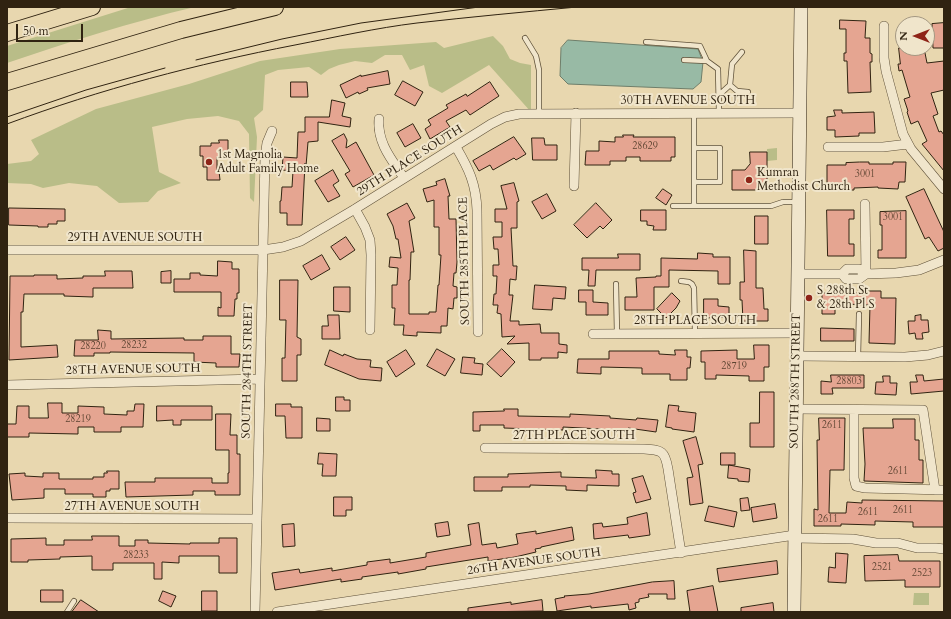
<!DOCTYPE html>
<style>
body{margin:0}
#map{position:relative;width:951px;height:619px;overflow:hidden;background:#e8d7af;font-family:Cardo,serif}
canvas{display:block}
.frame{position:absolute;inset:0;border:8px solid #302311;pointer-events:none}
.north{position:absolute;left:895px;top:16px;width:40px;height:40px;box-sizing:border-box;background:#f0e5cb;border:1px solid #a39781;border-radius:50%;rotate:270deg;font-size:11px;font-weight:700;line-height:16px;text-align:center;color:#302311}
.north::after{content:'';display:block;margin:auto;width:14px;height:18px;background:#8f2418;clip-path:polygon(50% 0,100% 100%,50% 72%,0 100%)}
.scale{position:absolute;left:16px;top:24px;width:67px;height:18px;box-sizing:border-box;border:2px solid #302311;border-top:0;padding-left:5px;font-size:12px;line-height:14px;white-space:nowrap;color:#302311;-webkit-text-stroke:3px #f0e5cb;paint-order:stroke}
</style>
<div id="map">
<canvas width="951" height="619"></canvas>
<div class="frame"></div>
<div class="north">N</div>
<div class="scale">50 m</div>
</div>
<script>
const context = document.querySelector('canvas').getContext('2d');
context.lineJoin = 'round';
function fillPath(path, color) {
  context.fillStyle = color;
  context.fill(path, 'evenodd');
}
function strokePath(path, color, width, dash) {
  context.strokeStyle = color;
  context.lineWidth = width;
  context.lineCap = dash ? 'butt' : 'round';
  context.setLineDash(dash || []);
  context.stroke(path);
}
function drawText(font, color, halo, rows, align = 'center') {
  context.font = font + ' Cardo,serif';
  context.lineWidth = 4;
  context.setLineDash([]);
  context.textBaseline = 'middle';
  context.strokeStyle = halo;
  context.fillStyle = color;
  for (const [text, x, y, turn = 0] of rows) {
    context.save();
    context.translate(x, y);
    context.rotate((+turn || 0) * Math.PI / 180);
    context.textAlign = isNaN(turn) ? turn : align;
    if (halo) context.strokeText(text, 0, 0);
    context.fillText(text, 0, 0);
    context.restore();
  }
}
fillPath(new Path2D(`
 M131,7H195C131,22 69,42 7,63V46Z
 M493,36L503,46L510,59L520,63L531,65V112L489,65L442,93L429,86L424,65L410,70L402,55H385L372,63L355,61L339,65L329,69L321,75L309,67L278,70L265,75L263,110L254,118L257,137L254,202L250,198L249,134L239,121L218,116L187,119L152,127L159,172L181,183L158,191L148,202L119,203L97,186L69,183L43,188L31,184L7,183V164L31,161L39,154L31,140L96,109L189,84L260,61L340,49L436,42L444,48Z
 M777,148V160L767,161V149Z
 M914,593H929V605H913Z`), '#b9bd88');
const water = new Path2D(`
 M568,40L698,49L703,62L701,82L693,89L568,84L560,76L561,48Z`);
fillPath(water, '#98baa5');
strokePath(water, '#6e7e6a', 1);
const building = new Path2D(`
 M840,20L866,21L865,38H870V53L872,54V62H870L871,92L848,93L847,61H844V53H846V29H840Z
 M944,23V48H933L932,24Z
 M899,48H924L927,63L944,61V90L931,93L938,114L933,116L939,132L941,131L944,135V171L922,144L927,141L918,121L911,124L907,112L908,111L904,99L910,97L902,70L899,71L898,64H900Z
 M388,71L390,84L367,88L368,90L359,94L358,92L346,98L340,85L361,75V76Z
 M403,81L423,92L415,106L395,95Z
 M291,82H307L308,97H291Z
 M490,82L499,96L470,115L466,110L446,121L450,127L430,139L425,129L431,125L428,120L448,108L446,105L466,94L467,96Z
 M332,100L345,103L342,116L351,118L350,127L318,122V141L308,142L306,166L305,163L302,225H287V213H280V201H281L282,187H292L293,171L282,170L283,157L297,158L298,132H305V117H329Z
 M834,110H842V113L874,112L875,133H859V136L835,137V130H827V117L835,116Z
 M413,124L421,138L405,147L397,133Z
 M344,134L347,140L346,148L356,142L374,175L353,187L345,174L350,171L332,141Z
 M623,135H634L633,137H675V157H671V161H640V157H626V161H610V165H585L586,151H599V141L615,142V137H623Z
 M514,137L526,154L516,160L514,158L493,170L490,165L479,171L473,161Z
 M532,138H544L545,145H557V160H533Z
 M219,140H228V157H217V171H219L220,180H207V167H203V156H200V146H211V143H219Z
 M750,152H767V190H732V170H745L750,164Z
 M860,162H869V164H893V162H906L905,182H899L898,189L878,188V187L854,188V190H827V165H846V163Z
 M333,170L339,181L333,185L340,196L328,202L315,181Z
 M445,179L450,196H448L449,219H456L457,262L456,273H454L453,286L457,287V298H454L453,309L448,308L447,326H441V333L417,332V336L403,335L404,325H394L395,308H392V285H397L398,268L389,267L390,257L401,258L398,239H396L393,226L387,214L407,203L415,218L409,221L414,252H411L410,280H409V314H429V312H436L438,285H439L441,255H439V227H434V200L427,202L423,189L437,185L436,182Z
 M514,183L519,201L517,202V228H511L513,266H517L516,280L510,279L509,295H513L510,321H519V325L540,324L541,333H559V344L567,345V353L558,352V358H541V360H529V343L507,344L515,336L502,337L501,314L497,313L498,305H493L494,294H496L497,276H493V265H499L498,249H494L493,237H502V222H495V209H507L501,186Z
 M663,189L672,195L666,205L656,198Z
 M924,189L944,232V248L938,251L929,237L925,239L906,197Z
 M547,194L556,211L542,219L532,202Z
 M596,203L612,220L603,229L600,226L587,238L574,225Z
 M9,208L65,209V221H57V224H48V227H38V226L9,225Z
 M641,210H666V230H653L654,226L647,225V221H641Z
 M827,210H854V219H849V244H854V256H828Z
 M906,211V258H878V250H882V225H880V212Z
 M755,216H768V244H755Z
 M346,237L355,250L340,260L331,247Z
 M744,250L756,251V288H763L764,309H768V321H743L742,300H740V282H744Z
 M698,253L713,254V257H730V284H718V271L669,270V287H654V310H625V297H637L636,278L656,277V276H661V258L697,259Z
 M618,254H640V270H596L595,286H588L589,270H582V258H618Z
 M322,255L330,269L311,280L303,266Z
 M218,261L232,262V269H239V293H237V299H235L234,316H218V307L221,308V292H174V279H190V273H200V275L217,276Z
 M105,271H132L133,288H93V297L64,296V294H24L23,312H21V347L57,345L58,357L9,360L10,276H34V275H57V279L83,278V276H105Z
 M171,271V283H161V272Z
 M280,280H298L297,337L301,339V355H297V381H282V358H285L286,320H280Z
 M535,285L566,287L565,299L553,298L552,310L533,309Z
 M334,287H350V312L334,311Z
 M579,290H593V302L608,303V315H586V302H579Z
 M858,291H881V298H896L895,344L869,343L870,305L845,304V305H835V314H822V293H858Z
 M672,293L680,301L676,308L666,318L657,309Z
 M704,299H718V306L729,307V317L704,318Z
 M328,315H339L340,339H322V326H328Z
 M921,315V320H928L929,332L922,333L923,339H916L915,333L909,334L908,321H915V316Z
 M821,328L854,329V341H821Z
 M98,330L111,331V339L184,338V340H203V336H231V354H240L239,367H216V363L194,362V353L110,352V353H94V356H74L75,340H98Z
 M754,345H769V367H764V381H749V376L716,375V379H705V362H701V351L737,350V359H754Z
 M437,349L455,359L445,376L427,366Z
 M502,349L515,362L501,377L487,364Z
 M330,350L343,356L344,354L357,359L371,360L370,367L382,368L381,381L359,379L325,365Z
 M406,350L415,364L396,377L387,362Z
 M675,350H687V357H691L690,368H687V380H670V374H642V368L601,367V374L577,373L578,359H609V351H659V354L675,355Z
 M463,357L475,358L474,363L483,364L482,375L461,373Z
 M831,375H864V388H832L833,394H821V381L831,382Z
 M916,375H923L924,381L944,379V391L911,394L910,382H917Z
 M883,376H890V383H897L896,395L875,394L876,382H883Z
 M760,392H774V447H750V423H759Z
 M336,397H344V400H350V411H336Z
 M48,403H62V413H78V406L104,407V414L127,415V411H134L135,404H144L143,427H121V432H94V427H78V434L29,433V437H7V424H16L17,406H29V418H48Z
 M276,404H291V407H302V438H286L285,416H276Z
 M669,405L679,406L678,411L696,413L694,432L672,429V428L666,427Z
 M157,406H212V420H181V425H173V420L157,421Z
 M504,409H518V416L570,417V414L610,416V418L636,420L637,418L658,420L656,432L628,428V432L601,430V429L563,427V430L504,428V425H480V431H473V412L504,411Z
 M216,414H231L230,435H237V454H240V495H215V491H193V495L126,497L125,482H155V478H212V483H228V473H229V450H216Z
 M317,418L330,419V431H317Z
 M819,418H845L844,470H830L829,513H846L847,502L862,503V500L944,501V527H913V522L875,521V525L841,524V526H814V509L818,510L817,440H819Z
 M893,419H915V440H919V460H923V483L864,481L865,464L863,428H893Z
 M696,437L703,464L698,465L703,503L690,505L687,478L693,477L683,441Z
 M319,453L337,454L336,476H322L323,464H318Z
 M721,453H735V465H721Z
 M729,465L750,469L749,482L738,481V479L728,478Z
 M596,470L612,471V474H619V486L587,485V491L566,490V486L530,485V487H502V491H474V477H508V474L561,472V477L596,478Z
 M107,471H119V489H110V491H106V497H93V494H65V489H44V498L12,500L9,474L25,473V476L43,477V473H59V479H93V477H104V473H107Z
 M643,476L651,499L636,503L633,493L636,492L632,479Z
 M334,497H352V510H346V516H334Z
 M748,498L750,510L741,511L740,499Z
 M775,504L777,518L753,522L751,508Z
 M709,506L737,512L734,527L705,521Z
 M647,513L650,535L629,538L628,535L594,539L593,524L602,523L603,527L628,524L627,518Z
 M448,522L450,535L437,537L435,524Z
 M479,523L482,545L496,543L497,548L518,544L516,534L536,531V534L572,527L574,540L541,547V548L535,549L536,552L515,557L488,561V557L426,567V569L398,574V572L362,577V579L341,582V579L275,590L272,573L299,569L300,573L332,568V571L367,565V562L390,559V563L426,557V553L471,545L468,525Z
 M294,524L295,546L283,547L282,525Z
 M92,536H119V546H135V540H148V543L190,544V543H219V538H237V573H219V556H179V563L162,562V579H154V563H113V570H92V556L60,557V559L28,560V562H11V539L46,538V545H64V540H92Z
 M836,553L848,554L846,583L828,582L829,567L835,568Z
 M898,555L899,561H940V587H905V580L865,581L864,556Z
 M777,561L778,574L719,582L717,569Z
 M674,581L675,599H667V594H648L649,597L639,599V602L635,603L636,608L629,610L628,604L591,608V606L557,611L555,599L565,597L564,596L589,594L652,582Z
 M713,586L718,612H690L687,591Z
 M41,590H63V602H41Z
 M163,591L176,596L171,607L159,601Z
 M202,591H217V611H202Z
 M81,600L99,612H72Z
 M542,600L543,611L468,612V608L511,602V604Z
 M773,603L774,612H741V608Z`);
fillPath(building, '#e5a591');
strokePath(building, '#302311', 1);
const lane = new Path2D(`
 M525,38L536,56L539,70V114
 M646,42L700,46L707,61L718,69L719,113
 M742,52L732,64L730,85L737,91L748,92
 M684,60L707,61
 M719,95L730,85
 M694,113V206
 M694,148H720V182H694
 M673,206H771L783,202H797
 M681,281L689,282L692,284L694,288L695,333
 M616,284L617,334
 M858,357L859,314
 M67,612L74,601`);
const street = new Path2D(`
 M884,26V58L886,71L903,134L911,149L944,189
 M379,119C377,143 392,160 404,178
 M456,147C469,169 476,184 477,210L478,332
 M828,147H883L908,144
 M574,186L576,113
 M355,209L365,227L370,240L371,255L370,330
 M7,250H263L283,247L301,241L355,209L491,124L505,117L519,114L799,113
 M798,274H842L847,269H859L866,274L896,273L919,270L944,260
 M842,274L846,279H859L866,274L865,204
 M593,334L797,333
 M797,356L905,357L928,355L944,351
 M7,385L260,379
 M796,409L923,410L935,490
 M854,410V478L856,486L865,488L944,490
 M485,448L644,449C662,450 665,451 668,469L681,553
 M7,518L257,519
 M795,538L853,539L876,543H898L917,548H936L944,549
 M255,612L265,157L267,143L272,131
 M277,612L795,535`);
const secondary = new Path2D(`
 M794,612L801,7`);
const highway = new Path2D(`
 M7,33L92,7
 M7,82L181,30L275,7`);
strokePath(lane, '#5e5038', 6);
strokePath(street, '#5e5038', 10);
strokePath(secondary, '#302311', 14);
strokePath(highway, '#302311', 18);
strokePath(lane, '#f0e5cb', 4.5);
strokePath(street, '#f0e5cb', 9);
strokePath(secondary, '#f0e5cb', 13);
strokePath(highway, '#e8d7af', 16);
strokePath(new Path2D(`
 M196,60L282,39L361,23L479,7
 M7,117L86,90L165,68
 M7,124C101,89 197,64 295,45C336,37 376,28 417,23C470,17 524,12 577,7`), '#302311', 1);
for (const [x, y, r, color] of [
 [209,162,4,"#8f2418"],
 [749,180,4,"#8f2418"],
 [809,298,4,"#8f2418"]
]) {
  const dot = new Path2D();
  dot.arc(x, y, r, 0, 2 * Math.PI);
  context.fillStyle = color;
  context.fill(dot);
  strokePath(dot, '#f0e5cb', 1.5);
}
drawText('10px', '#5d4431', null, [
 ["28629",645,147],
 ["3001",865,175],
 ["3001",893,218],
 ["28232",134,346],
 ["28220",93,347],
 ["28719",734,367],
 ["28803",849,382],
 ["28219",78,420],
 ["2611",832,426],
 ["2611",898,472],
 ["2611",903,511],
 ["2611",868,513],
 ["2611",828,520],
 ["28233",136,556],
 ["2521",882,568],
 ["2523",922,574]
]);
drawText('12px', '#302311', '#f0e5cb', [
 ["30TH AVENUE SOUTH",688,101],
 ["29TH PLACE SOUTH",410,161,-32],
 ["29TH AVENUE SOUTH",135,238],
 ["SOUTH 285TH PLACE",465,261,-91],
 ["28TH PLACE SOUTH",695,321],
 ["28TH AVENUE SOUTH",133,370,-1],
 ["SOUTH 284TH STREET",248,371,-89],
 ["SOUTH 288TH STREET",796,381,-89],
 ["27TH PLACE SOUTH",574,436],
 ["27TH AVENUE SOUTH",132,507],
 ["26TH AVENUE SOUTH",534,562,-8]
]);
drawText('12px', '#302311', '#f0e5cb', [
 ["1st Magnolia",217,155],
 ["Adult Family Home",217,169],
 ["Kumran",757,173],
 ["Methodist Church",757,187],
 ["S 288th St",817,291],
 ["& 28th Pl S",817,305]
], 'left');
</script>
